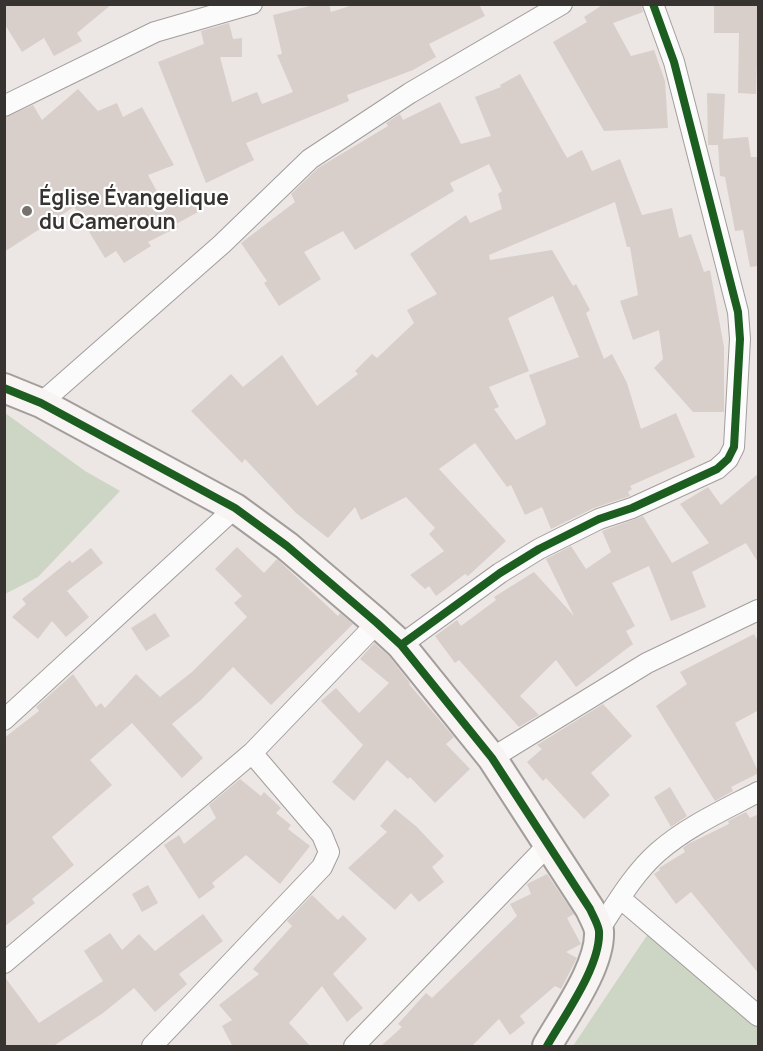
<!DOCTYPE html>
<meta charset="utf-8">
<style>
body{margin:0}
#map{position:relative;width:763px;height:1051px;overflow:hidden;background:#ece6e4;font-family:Manrope,sans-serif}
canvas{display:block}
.frame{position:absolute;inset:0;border:6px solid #373331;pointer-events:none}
</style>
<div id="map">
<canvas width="763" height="1051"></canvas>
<div class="frame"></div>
</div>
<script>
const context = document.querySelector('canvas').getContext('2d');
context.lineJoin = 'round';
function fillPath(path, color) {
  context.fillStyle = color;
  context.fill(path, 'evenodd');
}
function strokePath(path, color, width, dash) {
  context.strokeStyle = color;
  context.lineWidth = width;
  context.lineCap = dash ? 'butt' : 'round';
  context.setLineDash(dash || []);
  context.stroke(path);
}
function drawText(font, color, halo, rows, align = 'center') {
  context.font = font + ' Manrope,sans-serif';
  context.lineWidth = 4.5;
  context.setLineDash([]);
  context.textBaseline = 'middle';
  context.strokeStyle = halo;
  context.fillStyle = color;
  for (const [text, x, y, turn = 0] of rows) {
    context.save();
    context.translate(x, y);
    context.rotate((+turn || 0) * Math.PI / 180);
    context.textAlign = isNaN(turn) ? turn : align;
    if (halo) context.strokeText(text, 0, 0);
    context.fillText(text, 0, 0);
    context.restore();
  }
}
fillPath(new Path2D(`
 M5,413L85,471L120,491L38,577L5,594Z
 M654,925L758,1016V1046H573Z`), '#cdd5c4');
fillPath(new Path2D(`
 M4,4H112L77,33L82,41L54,56L44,38L22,52L4,23Z
 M318,4H329L331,12L356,4H479L485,16L429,44L436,57L413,70L347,95L349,101L246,143L254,160L206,183L158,62L204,44L201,31L229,23L233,39L242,38V57H220L232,102L257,92L262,104L293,92L277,55L282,54L273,15Z
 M604,4H641L643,12L613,23L631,56L654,50L665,81L668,128L604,131L553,42L587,22L584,17Z
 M714,4H759L756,94L738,93L739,33H714Z
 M520,74L567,158L582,150L592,171L620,159L642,215L672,208L679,238L691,234L704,272L710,270L724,347V412H693L654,368L663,359L659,330L633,340L620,301L638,295L630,247H627L615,202L489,255L490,260L552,250L573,286L576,284L590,310L586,313L604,359L612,354L627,383L641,429L676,413L695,457L630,486L632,489L628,492L630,496L594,508L551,529L542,507L525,515L511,485L507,487L475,443L439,469L506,541L468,576L465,574L436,596L429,586L425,589L410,575L444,551L429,534L435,528L406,497L361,520L355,507L328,538L296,513L245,459L242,463L191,411L231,374L243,387L282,355L317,406L358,374L355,371L372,354L377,358L414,323L407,310L437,294L410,254L466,215L470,223L502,209L498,194L502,191L489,164L450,183L454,191L355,250L343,231L304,252L321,279L279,306L264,283L267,281L241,243L295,202L291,194L318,168L388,126L386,123L400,114L403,120L440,102L461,144L491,136L475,97L501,87L500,85ZM553,296L579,357L529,375L546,422L545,425L516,440L494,409L499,407L489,387L529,371L508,318Z
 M78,89L98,111L117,103L123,117L142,107L174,165L148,175L166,208L191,196L200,211L176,224L178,227L148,242L151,246L124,263L116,251L105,258L74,207L4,252V118L33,105L42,120Z
 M707,93L725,94L723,139L748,137L751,157H759V266L750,267L743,230L735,231L725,177L720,176L718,145H708Z
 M759,473V564L746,543L692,572L706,607L671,621L649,566L612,583L635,626L626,631L633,644L576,687L556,660L520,696L539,715L519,727L459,660L455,663L435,636L457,620L461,626L496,600L494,597L534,572L574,616L546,559L571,546L586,569L611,552L602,531L643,516L672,563L709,543L680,504L708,487L721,505Z
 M237,547L264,573L277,559L338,616L340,613L353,624L271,705L233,667L201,700L172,724L203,758L182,778L132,723L90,760L112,785L52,837L74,865L32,899L35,903L4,927V738L39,711L36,707L73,674L96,707L101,703L105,708L136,674L160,697L192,672L247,617L234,603L242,596L215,569Z
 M91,548L103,563L67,591L89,617L66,637L52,621L38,639L12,617L26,604L22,599L70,560L72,563Z
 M155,613L170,636L146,651L131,628Z
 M754,634L759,643V710L735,723L759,773L731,787L733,791L715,801L656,706L687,684L680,672Z
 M374,643L389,656L410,683L409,684L454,737L446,744L470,769L435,803L410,777L408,779L387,760L354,801L332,782L363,745L321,701L336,688L359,713L389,683L360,659Z
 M603,704L632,736L591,773L610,795L584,819L546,778L543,781L527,762L542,749L537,745Z
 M240,779L261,796L264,792L281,808L276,813L291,825L288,829L310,846L280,884L246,855L212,883L215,887L199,899L164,845L179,835L184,844L216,818L209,805Z
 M670,787L687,816L671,827L654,797Z
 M395,809L417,827L444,856L432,867L444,882L419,902L411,893L395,910L348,868L387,832L380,826Z
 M746,812L750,818L759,814V974L691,892L676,904L654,874L660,870L659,868L685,852L683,848L688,844L729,824L728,821Z
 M547,874L574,914L567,918L581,944L566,952L577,958L561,989L555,986L520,1016L525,1023L510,1035L499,1019L471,1047H380L402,1027L398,1024L426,993L432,998L517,916L510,904L531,894L527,884Z
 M148,885L158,903L142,912L132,894Z
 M312,895L338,920L343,915L367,939L333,974L363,1008L347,1022L322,986L289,1023L311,1047H233L222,1026L232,1020L219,1005L259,974L253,969L292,926L287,921Z
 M203,914L223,941L179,974L187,984L155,1012L134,988L103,1013L52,1047H4V976L39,1023L103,981L84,951L110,933L122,950L139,934L155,951Z`), '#d8cfcb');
const street = new Path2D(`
 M4,106L155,32L252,4
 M41,403L222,244L310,159L410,93L562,4
 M401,645L500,573L539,549L599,519L632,508L717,469L728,459L734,447L740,339L738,312L674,62L653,4
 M4,720L235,508
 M492,758L647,663L758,610
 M620,898L758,1016
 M599,930C616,904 634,873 658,852C688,826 724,810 758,792
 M4,963L252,753L377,623
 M152,1046L322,867L329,852L322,835L252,753
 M354,1046L549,844`);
const secondary = new Path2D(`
 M4,388L41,403L235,508L287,546L377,623L401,645L492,758L590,909C593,916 598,924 599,931C601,966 564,1016 547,1046`);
strokePath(street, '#a29e9c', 22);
strokePath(secondary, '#a29e9c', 32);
strokePath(street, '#fcfbfb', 20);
strokePath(secondary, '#f9f4f4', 28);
strokePath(new Path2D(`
 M4,388L41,403L235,508L287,546L377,623L401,645L492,758L590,909C593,916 598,924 599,931C601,966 564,1016 547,1046
 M401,645L500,573L539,549L599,519L632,508L717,469L728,459L734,447L740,339L738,312L674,62L653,4`), '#1b5e20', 8);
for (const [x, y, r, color] of [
 [27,211,6,"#767270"]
]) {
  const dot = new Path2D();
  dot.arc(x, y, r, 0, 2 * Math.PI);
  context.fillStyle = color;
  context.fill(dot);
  strokePath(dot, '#fff', 2);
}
drawText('bold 21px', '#373331', '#fff', [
 ["Église Évangelique",39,199],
 ["du Cameroun",39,223]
], 'left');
</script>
